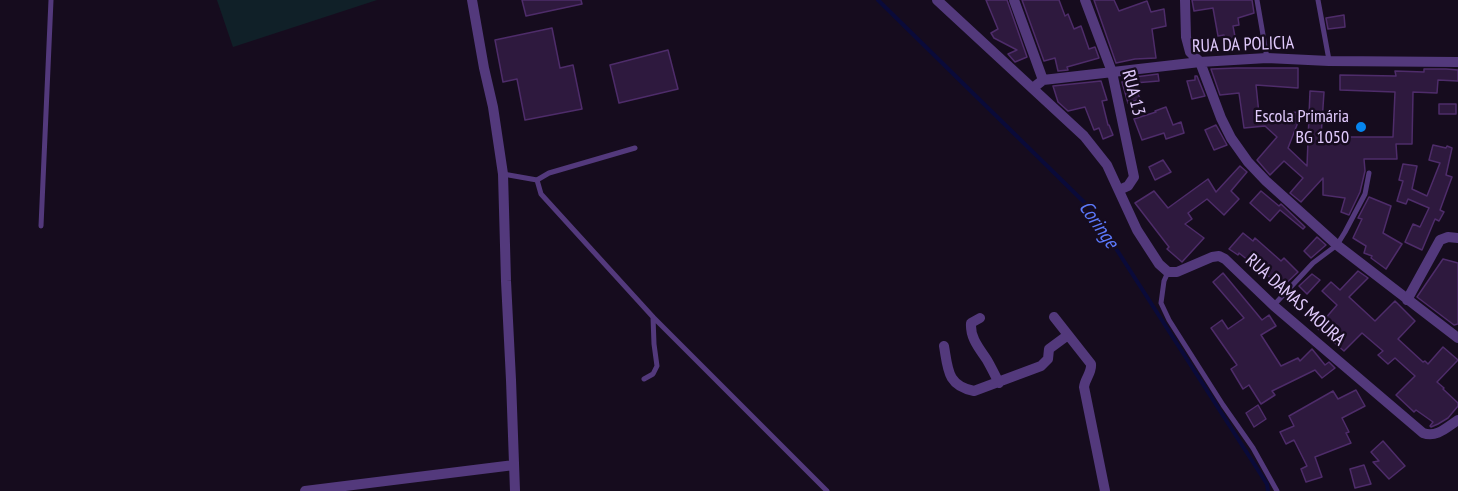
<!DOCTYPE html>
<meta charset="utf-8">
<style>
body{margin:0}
canvas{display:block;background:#160c1e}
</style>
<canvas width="1458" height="491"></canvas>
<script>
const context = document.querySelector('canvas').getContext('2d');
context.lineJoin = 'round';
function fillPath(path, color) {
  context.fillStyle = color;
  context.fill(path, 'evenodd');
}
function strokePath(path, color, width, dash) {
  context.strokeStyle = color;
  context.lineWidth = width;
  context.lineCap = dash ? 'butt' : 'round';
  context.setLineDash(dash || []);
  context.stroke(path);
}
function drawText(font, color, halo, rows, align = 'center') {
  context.font = font + ' "PT Sans Narrow",sans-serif';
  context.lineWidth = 5;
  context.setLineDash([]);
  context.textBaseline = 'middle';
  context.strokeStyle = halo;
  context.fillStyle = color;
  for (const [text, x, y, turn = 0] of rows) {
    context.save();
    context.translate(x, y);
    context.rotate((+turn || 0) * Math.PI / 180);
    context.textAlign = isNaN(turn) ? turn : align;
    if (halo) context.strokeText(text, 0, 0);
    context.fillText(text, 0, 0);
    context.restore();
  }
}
fillPath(new Path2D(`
 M217,0H377L233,47Z`), '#102028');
strokePath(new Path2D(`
 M878,0L1090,208L1267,484L1268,491`), '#0a0a39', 4);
const building = new Path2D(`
 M522,0H581L582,4L526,16Z
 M986,0H1007L1027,57L1015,62L1008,54L1017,50L994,38L991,33L998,29Z
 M1022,0H1059L1065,16L1068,14L1074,29L1081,26L1089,49L1095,47L1099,58L1067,67L1068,70L1058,71L1055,58L1044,61Z
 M1094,0H1114L1119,11L1147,1L1151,12L1164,9L1166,26L1152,29L1156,58L1135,59L1116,63Z
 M1192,0H1252L1254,13L1238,18L1239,25L1233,26L1237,48L1226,50L1224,35L1218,36L1213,8L1194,11Z
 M1344,15L1345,27L1328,29L1326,18Z
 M552,28L560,68L573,65L582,109L525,120L517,79L503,82L495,40Z
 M668,50L678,89L619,103L610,65Z
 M1237,68H1298V88L1256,85L1259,114L1302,112L1288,148L1307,166L1310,91L1324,92L1321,137H1393L1395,92L1340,90V75L1396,76L1395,71L1424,72V69H1446L1458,70V81L1438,80L1437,93L1413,92L1412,144H1396L1397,159H1364L1365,171L1360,192L1349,215L1341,212L1345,198L1323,195V178L1301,202L1290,193L1303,178L1284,161L1270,175L1257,160L1277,137L1265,126L1244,128L1239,93L1220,95L1211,69Z
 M1158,74L1159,81L1134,83L1140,99L1128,103L1122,82L1135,77Z
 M1195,76H1197L1205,96L1192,99L1187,81L1195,80Z
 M1101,81L1107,100L1102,101L1108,125H1109L1113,135L1103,139L1099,128L1094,130L1085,107L1068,111L1058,102L1053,86Z
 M1439,104H1456V114H1439Z
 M1166,107L1173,125L1181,122L1184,133L1166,139L1164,133L1142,140L1134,119L1156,112L1155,111Z
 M1216,125L1227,145L1214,150L1205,130Z
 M1433,145L1446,148L1447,146L1452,148L1446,175L1452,177L1440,210L1444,212L1439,221L1435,219L1422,250L1405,242L1413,224L1420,227L1429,208L1408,199L1406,204L1397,201L1403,181L1399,180L1403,164L1417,166L1412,189L1427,196L1440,163L1429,160Z
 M1163,160L1171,172L1155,180L1149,167Z
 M1240,166L1247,172L1231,191L1239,199L1224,215L1207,199L1188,213L1192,219L1185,224L1204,238L1182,262L1167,249L1169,247L1135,203L1154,191L1168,208L1208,179L1216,192Z
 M1261,191L1279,206L1281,204L1305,227L1303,229L1280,210L1270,221L1250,203Z
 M1369,197L1391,206L1383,233L1402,244L1386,269L1371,258L1372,256L1364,253L1366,246L1353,238L1362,219L1358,218Z
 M1243,233L1253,241L1255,238L1281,261L1284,258L1298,272L1280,289L1265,272L1264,273L1239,253L1238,255L1229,249Z
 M1317,237L1326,245L1311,258L1304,251Z
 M1443,259L1458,263V324L1454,325L1417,297Z
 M1358,271L1368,278L1349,297L1375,321L1395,301L1415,321L1398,339L1423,362L1425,361L1428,364L1443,347L1458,360L1437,382L1444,388L1443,389L1458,403V406L1448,418L1438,424L1431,427L1430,426L1433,422L1416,410L1414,412L1396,395L1415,376L1395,358L1388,364L1378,355L1383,351L1362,333L1344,351L1317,328L1337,305L1322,291L1331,282L1340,290Z
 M1223,273L1262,320L1269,315L1276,326L1261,335L1281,366L1298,358L1300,361L1312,349L1325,365L1329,362L1335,368L1322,378L1315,370L1272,391L1275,395L1261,404L1249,385L1243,389L1231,369L1237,365L1211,328L1222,320L1228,329L1244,318L1213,282Z
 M1312,274L1320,280L1307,294L1299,286Z
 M1356,390L1365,406L1342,418L1349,432L1346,433L1351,443L1315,457L1322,477L1306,482L1301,469L1307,466L1294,440L1286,444L1280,432L1294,426L1289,416L1333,391L1338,399Z
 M1258,405L1266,419L1254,427L1246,413Z
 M1383,441L1405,466L1389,479L1373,462L1379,461L1371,452Z
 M1364,465L1371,484L1355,488L1350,469Z`);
fillPath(building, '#2e193e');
strokePath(building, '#4e2c6a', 1.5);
strokePath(new Path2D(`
 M1257,0L1267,58
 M1318,0L1329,60
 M503,174L537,180L549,173L635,148
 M537,180L541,194L653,317L827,491
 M41,226L51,0
 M1168,272L1164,281L1161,303L1169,320L1223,405L1253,448L1277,491
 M1274,305L1313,263L1337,245L1345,232L1365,194L1369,173
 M644,379L653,374L657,366L654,344L653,317`), '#53397c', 5);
strokePath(new Path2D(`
 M472,0L484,68L493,107L503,174L506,281L511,380L515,491
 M937,0L1084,136L1107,165L1137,230L1159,264L1168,272H1177L1212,257L1219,256L1225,259L1274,306L1423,433C1437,438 1447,427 1458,420
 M1014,0L1043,80
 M1085,0L1112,72L1134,177L1128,186L1119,190
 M1185,0L1186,37L1190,52L1200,62L1221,118L1231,138L1248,162L1266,181L1337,245L1458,338
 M1033,88L1043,80L1200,62L1267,58L1329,61L1458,62
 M1407,300L1440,240L1448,237L1458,238
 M1054,317L1091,364C1092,373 1085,378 1084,387L1105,491
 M980,318L971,323C970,338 979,348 987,360C991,367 995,375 999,383
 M944,346C948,369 947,386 974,391L1041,366L1048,359L1049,349L1068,335
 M305,491L514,465`), '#53397c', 10);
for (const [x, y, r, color] of [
 [1361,127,6,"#0685ee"]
]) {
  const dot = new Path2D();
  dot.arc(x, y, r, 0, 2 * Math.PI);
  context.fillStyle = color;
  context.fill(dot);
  strokePath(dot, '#160c1e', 2);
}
drawText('18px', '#e2cbfe', '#160c1e', [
 ["RUA DA POLICIA",1243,45,-2],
 ["RUA 13",1133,93,76],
 ["RUA DAMAS MOURA",1295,300,42]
]);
drawText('18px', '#e2cbfe', '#160c1e', [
 ["Escola Primária",1349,117],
 ["BG 1050",1349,138]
], 'right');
drawText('italic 20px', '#5c79fb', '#160c1e', [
 ["Coringe",1098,225,55]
]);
</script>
